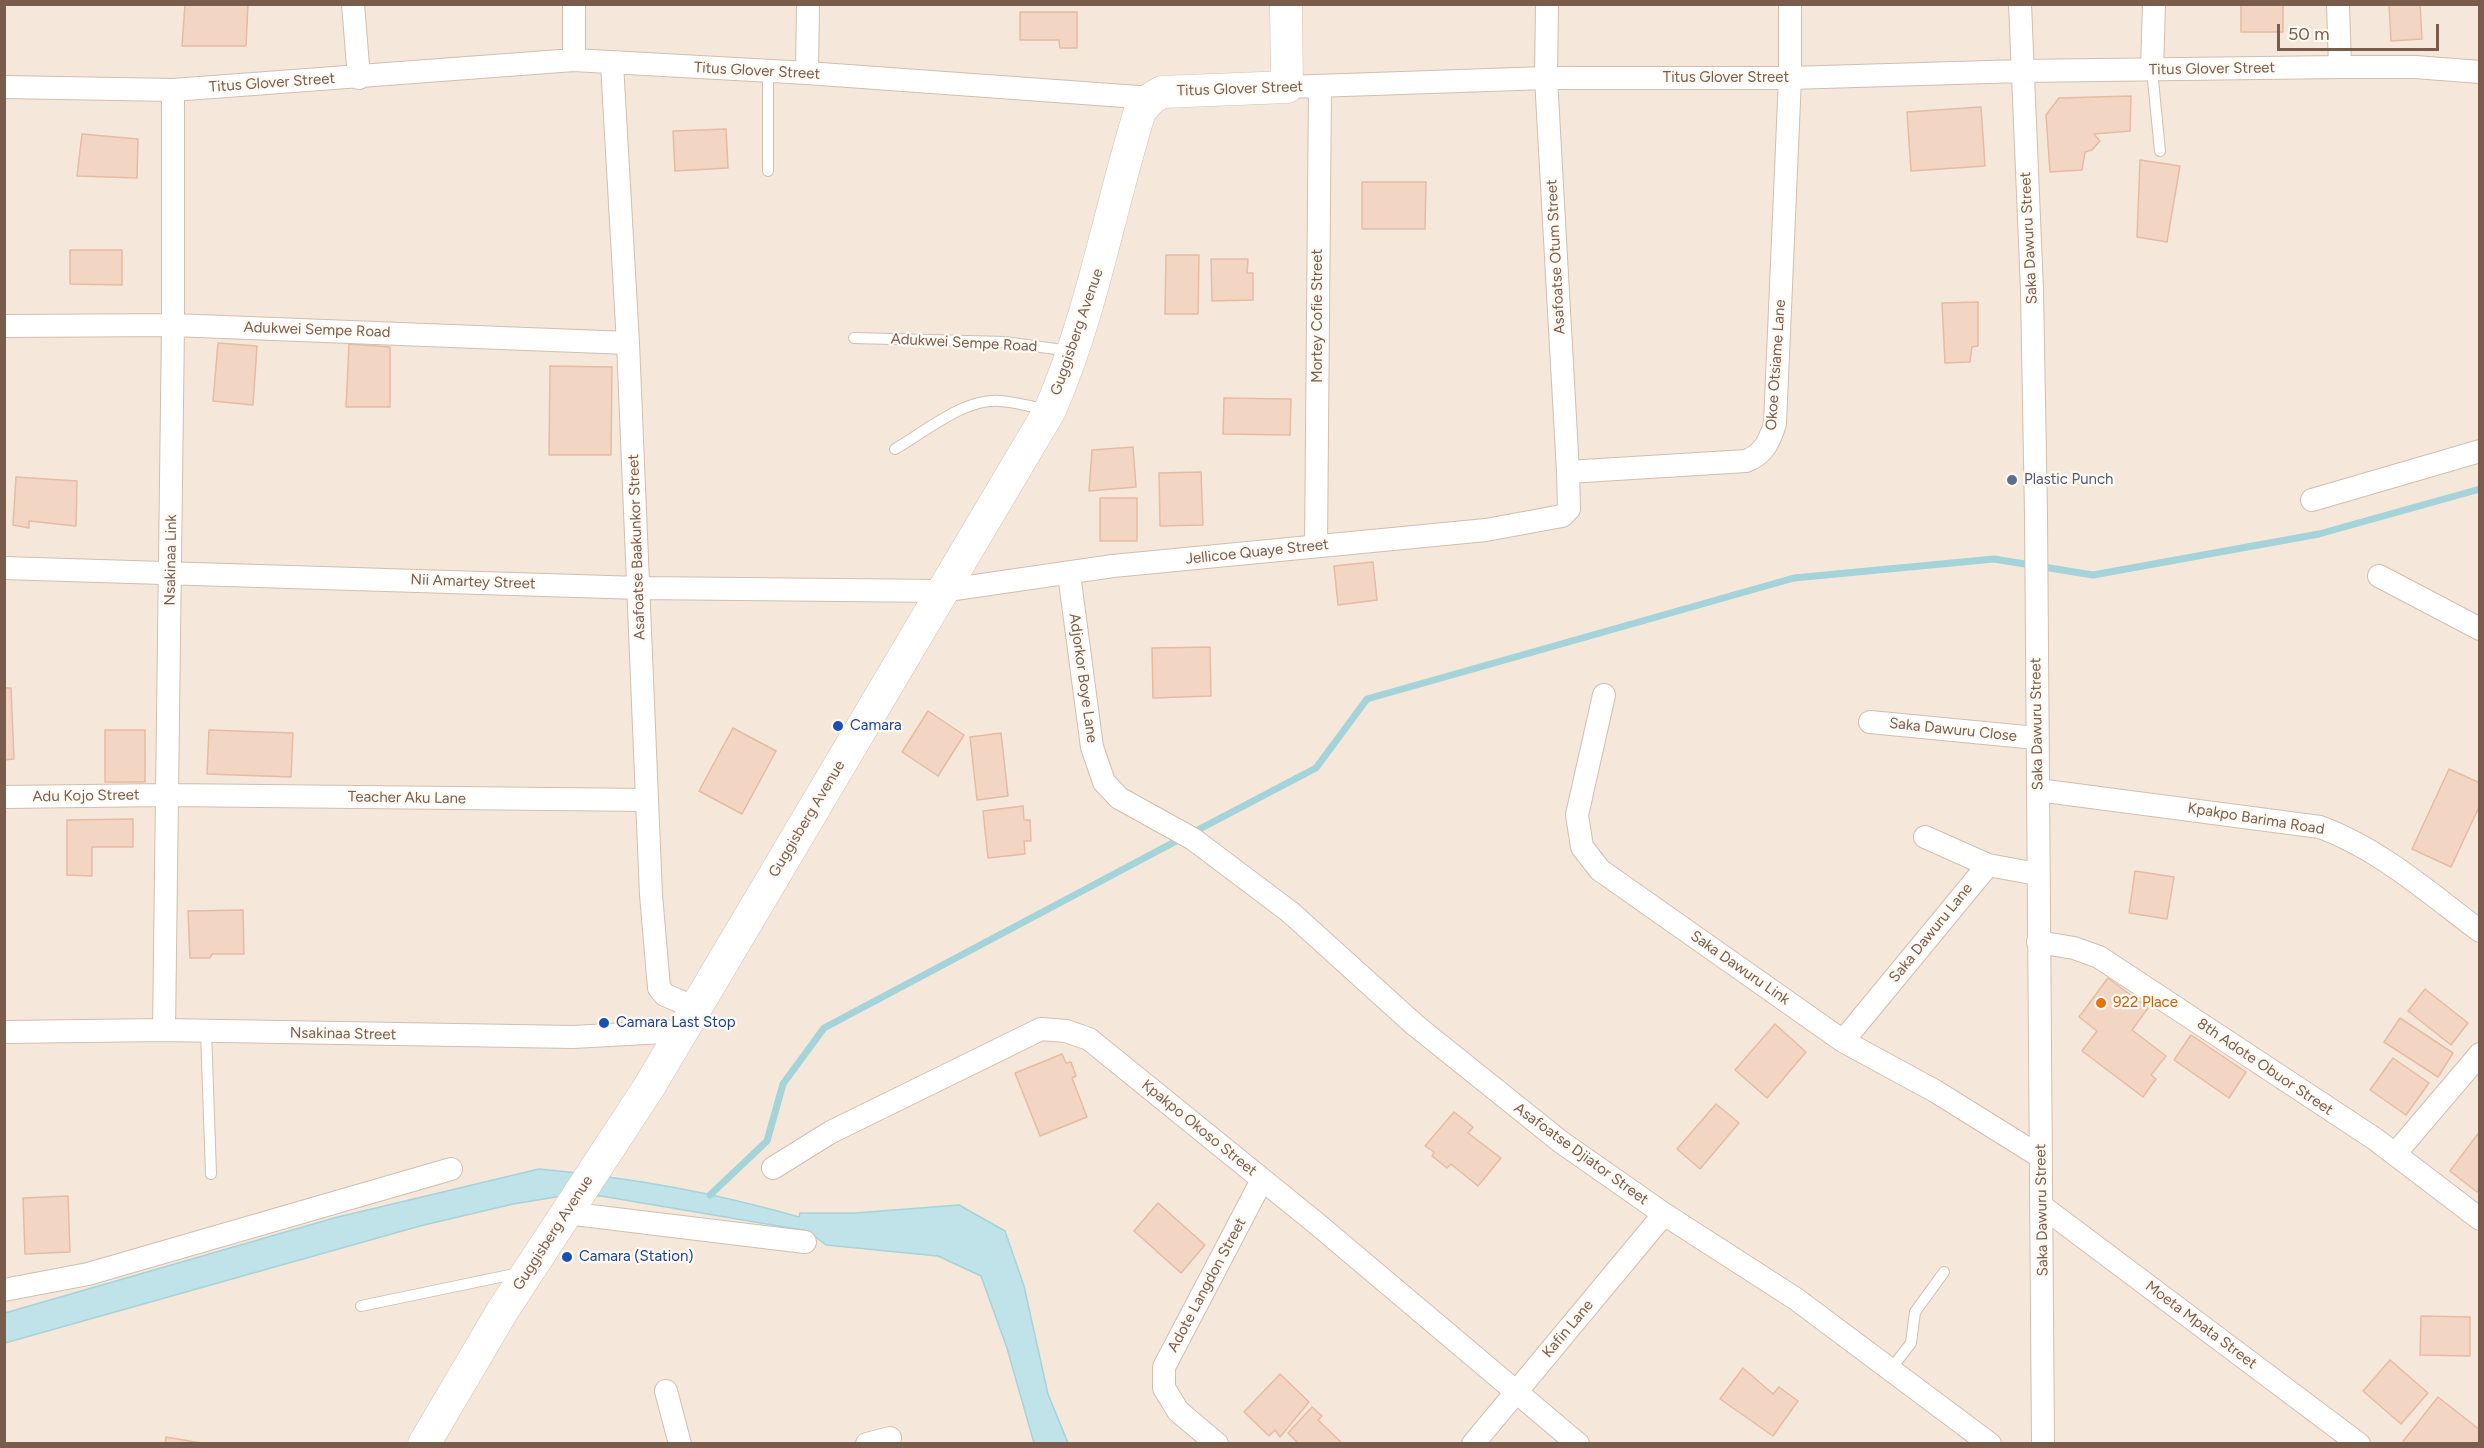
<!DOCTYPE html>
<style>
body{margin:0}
#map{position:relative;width:2484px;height:1448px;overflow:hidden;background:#fdf6ec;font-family:Figtree,sans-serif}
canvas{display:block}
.frame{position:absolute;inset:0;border:6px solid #7a5c4d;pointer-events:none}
.scale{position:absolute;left:2277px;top:24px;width:162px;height:27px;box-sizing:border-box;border:3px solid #7a5c4d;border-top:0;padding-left:8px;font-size:18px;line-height:21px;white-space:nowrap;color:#7a5c4d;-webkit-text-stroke:4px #fffaf3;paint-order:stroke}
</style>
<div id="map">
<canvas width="2484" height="1448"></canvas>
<div class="frame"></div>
<div class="scale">50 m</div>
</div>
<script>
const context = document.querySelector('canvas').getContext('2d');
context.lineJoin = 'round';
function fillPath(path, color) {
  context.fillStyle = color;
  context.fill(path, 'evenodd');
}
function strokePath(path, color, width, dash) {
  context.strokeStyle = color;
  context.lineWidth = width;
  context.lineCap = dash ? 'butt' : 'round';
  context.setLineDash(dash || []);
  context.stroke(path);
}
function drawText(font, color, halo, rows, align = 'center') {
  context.font = font + ' Figtree,sans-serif';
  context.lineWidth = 4.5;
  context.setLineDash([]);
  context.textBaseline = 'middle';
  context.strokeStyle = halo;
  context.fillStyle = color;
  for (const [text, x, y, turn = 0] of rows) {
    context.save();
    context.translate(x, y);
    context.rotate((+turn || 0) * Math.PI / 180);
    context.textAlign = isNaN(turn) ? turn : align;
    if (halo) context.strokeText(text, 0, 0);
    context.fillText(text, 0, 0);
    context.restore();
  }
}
fillPath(new Path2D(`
 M5,5H2479V1443H1068L1048,1394L1024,1286L1005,1231L855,1213H800L799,1217L744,1201L613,1176L539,1169L334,1218L5,1313Z
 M562,1196H601L808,1231L826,1245L938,1256L981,1276L1007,1348L1034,1443L5,1444V1343L420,1226L513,1204Z`), '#f5e8da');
const water = new Path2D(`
 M539,1169C627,1177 713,1192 799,1217L800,1213H855L959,1205L1005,1231L1024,1286L1048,1394L1068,1443H1034L1007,1348L981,1276L938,1256L826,1245L808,1231L601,1196H562L513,1204L420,1226L5,1343V1313L334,1218Z`);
fillPath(water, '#bfe3e8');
strokePath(water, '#a5d3da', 1.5);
strokePath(new Path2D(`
 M1192,833L1316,768L1367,699L1794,578L1994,559L2093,575L2319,534L2480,489
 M710,1195L767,1141L783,1084L824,1028L1182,838`), '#a5d3da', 7);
const building = new Path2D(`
 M185,4H248L246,46H182Z
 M2241,4H2283V32H2241Z
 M2389,4H2420L2422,39L2391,41Z
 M1020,12H1077V48H1060L1059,40H1020Z
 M2131,96L2130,131L2094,134L2100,141L2092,150L2085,152L2082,170L2050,172L2046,115L2059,98Z
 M1981,107L1985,166L1911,171L1907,112Z
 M726,129L728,168L675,171L673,131Z
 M82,134L138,139L137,178L77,176Z
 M2140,160L2180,166L2167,242L2137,237Z
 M1362,182H1426L1425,229H1362Z
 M70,250H122V285L70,284Z
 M1166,255H1199L1198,314H1165Z
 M1211,259H1248L1247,273H1253V300L1212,301Z
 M1978,302V346L1972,347L1970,362L1945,363L1942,303Z
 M218,343L257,346L253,405L213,401Z
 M349,344L390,347V407H346Z
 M550,366L612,367L611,455H549Z
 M1224,398L1291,399L1290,435L1223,434Z
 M1133,447L1136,487L1089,491L1092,450Z
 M1201,472L1203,525L1160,526L1159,473Z
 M16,477L77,481L76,526L29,521V528L13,525Z
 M1100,498H1137V541H1100Z
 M1373,562L1377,600L1338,605L1334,566Z
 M1210,647L1211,696L1153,698L1152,648Z
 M4,688H11L14,759L4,760Z
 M928,711L964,735L938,776L902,752Z
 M733,728L776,751L742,814L699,791Z
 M105,730H145V782H105Z
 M209,730L293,733L291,777L207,774Z
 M1001,733L1008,796L977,800L970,737Z
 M2449,769L2480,783V805L2451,867L2412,849Z
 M1023,806L1024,820H1030L1031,841H1024L1025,854L988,858L983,811Z
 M133,819V847H92V876L67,875V820Z
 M2135,871L2174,877L2167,919L2129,913Z
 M243,910L244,954H212L210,958H190L188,911Z
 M2108,978L2148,1008L2132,1030L2166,1056L2151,1075L2156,1079L2143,1097L2082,1051L2097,1031L2079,1017Z
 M2425,989L2468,1023L2451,1045L2408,1011Z
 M2400,1018L2453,1053L2438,1077L2384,1042Z
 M1775,1024L1806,1052L1767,1098L1735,1070Z
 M2191,1035L2246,1072L2229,1098L2174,1060Z
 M1062,1054L1066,1063L1071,1062L1076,1076L1072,1078L1087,1117L1040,1136L1015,1073Z
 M2393,1058L2429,1083L2406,1115L2370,1090Z
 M1716,1104L1739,1123L1700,1169L1677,1149Z
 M1454,1112L1473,1127L1468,1133L1501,1158L1478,1186L1451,1164L1447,1168L1432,1156L1434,1152L1425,1146Z
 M2480,1131V1189L2477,1192L2450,1171Z
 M68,1196L70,1252L25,1254L23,1198Z
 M1158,1203L1205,1245L1181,1273L1134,1231Z
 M2421,1316L2470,1317V1356L2420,1355Z
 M2390,1360L2428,1393L2401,1424L2363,1391Z
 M1743,1368L1773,1394L1779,1387L1798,1401L1773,1436L1720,1399Z
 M1280,1374L1309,1402L1280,1437L1275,1430L1269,1436L1244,1412Z
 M2438,1397L2480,1430V1444H2401Z
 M1312,1407L1322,1416L1318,1420L1343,1444H1299L1288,1433Z
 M166,1437L207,1444H165Z`);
fillPath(building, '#f3d5c3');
strokePath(building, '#e6bba3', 1.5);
const lane = new Path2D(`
 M2152,70L2160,151
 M768,171V71
 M854,338L1005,342L1070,351
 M895,449C925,432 964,398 1000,401C1016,402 1031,407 1047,409
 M206,1031L211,1174
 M361,1306L519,1273
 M1891,1369L1911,1343L1915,1312L1944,1272`);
const street = new Path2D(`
 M353,4L359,78
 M574,4V60
 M2020,4L2032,290L2036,515L2043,1444
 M2338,4L2340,67
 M612,64L628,343L651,895L659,988L665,995L696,1008
 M2152,70L2154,4
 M807,73L808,4
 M4,87L173,90L574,60L807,73L1152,98
 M1287,87L1546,78H1790L2021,71L2340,67H2415L2480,72
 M4,326L173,325L628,343
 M1568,472L1746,461C1764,454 1769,442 1775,424L1790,78V4
 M2312,500L2480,451
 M1316,546L1320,86
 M4,568L640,588L941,591L1113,566L1486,530L1562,516L1569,509L1568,472L1546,78L1547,4
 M1069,574L1092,747L1104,782L1119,798L1193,839L1290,912L1415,1025L1561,1142L1664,1214L1796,1299L1990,1444
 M2379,576L2480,629
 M1604,695L1577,815L1582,847L1600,870L1843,1041L1935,1091L2041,1157
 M1870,722L2036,738
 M2038,790L2320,827C2380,849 2429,893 2480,931
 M4,797L167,795L646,800
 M1925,837L1988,865
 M2038,942L2074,948L2099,957L2375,1139L2480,1219
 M164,1030L173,325V90
 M4,1032L164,1030L573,1037L682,1031
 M1843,1041L1988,865L2037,874
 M2395,1154L2480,1054
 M773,1168L831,1132L1041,1029L1066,1031L1089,1039L1316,1223L1578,1444
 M2043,1207L2359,1444
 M566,1213L805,1242
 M4,1290L88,1274L451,1169
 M666,1391L680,1444
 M867,1444L890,1438
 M1217,1444L1178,1411L1164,1388V1367L1262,1180
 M1473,1444L1664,1214`);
const secondary = new Path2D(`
 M424,1444L503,1310L649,1087L1050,410C1092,314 1109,211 1140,111L1152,98L1162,92L1287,87L1286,4`);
strokePath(lane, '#d1beb0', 12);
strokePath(street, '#d1beb0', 24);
strokePath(secondary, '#d6c0b0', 33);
strokePath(lane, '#fff', 10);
strokePath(street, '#fff', 22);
strokePath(secondary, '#fff', 32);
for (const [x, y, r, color] of [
 [2012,480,6,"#5c6f8a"],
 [838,726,6,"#1a4fb4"],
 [2101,1003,6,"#e8710a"],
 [604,1023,6,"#1a4fb4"],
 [567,1257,6,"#1a4fb4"]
]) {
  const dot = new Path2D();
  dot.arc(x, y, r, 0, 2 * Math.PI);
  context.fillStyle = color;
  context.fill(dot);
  strokePath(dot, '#fffaf3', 2);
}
drawText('15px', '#7a5c4d', '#fffaf3', [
 ["Titus Glover Street",2212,69,-1],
 ["Titus Glover Street",757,71,3],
 ["Titus Glover Street",1726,78],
 ["Titus Glover Street",272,83,-4],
 ["Titus Glover Street",1240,89,-2],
 ["Saka Dawuru Street",2029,238,-93],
 ["Asafoatse Otum Street",1556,257,-93],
 ["Mortey Cofie Street",1318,316,-90],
 ["Adukwei Sempe Road",317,330,2],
 ["Guggisberg Avenue",1077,332,-71],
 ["Adukwei Sempe Road",964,343,3],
 ["Okoe Otsiame Lane",1776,365,-86],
 ["Asafoatse Baakunkor Street",637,547,-92],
 ["Jellicoe Quaye Street",1257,552,-6],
 ["Nsakinaa Link",171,560,-89],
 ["Nii Amartey Street",473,582,2],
 ["Adjorkor Boye Lane",1083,678,82],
 ["Saka Dawuru Street",2037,724,-91],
 ["Saka Dawuru Close",1953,730,6],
 ["Adu Kojo Street",86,796,-1],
 ["Teacher Aku Lane",407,798,1],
 ["Guggisberg Avenue",807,819,-59],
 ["Kpakpo Barima Road",2256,819,9],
 ["Saka Dawuru Lane",1931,933,-51],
 ["Saka Dawuru Link",1740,968,35],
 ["Nsakinaa Street",343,1034,1],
 ["8th Adote Obuor Street",2265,1067,34],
 ["Kpakpo Okoso Street",1199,1128,39],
 ["Asafoatse Djiator Street",1581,1154,36],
 ["Saka Dawuru Street",2042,1210,-91],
 ["Guggisberg Avenue",553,1233,-57],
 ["Adote Langdon Street",1207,1285,-62],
 ["Moeta Mpata Street",2201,1325,37],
 ["Kafin Lane",1568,1329,-50]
]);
drawText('15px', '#4e5e75', '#fffaf3', [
 ["Plastic Punch",2024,480]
], 'left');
drawText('15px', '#164399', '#fffaf3', [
 ["Camara",850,726],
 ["Camara Last Stop",616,1023],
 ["Camara (Station)",579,1257]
], 'left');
drawText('15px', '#c56008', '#fffaf3', [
 ["922 Place",2113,1003]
], 'left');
</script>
